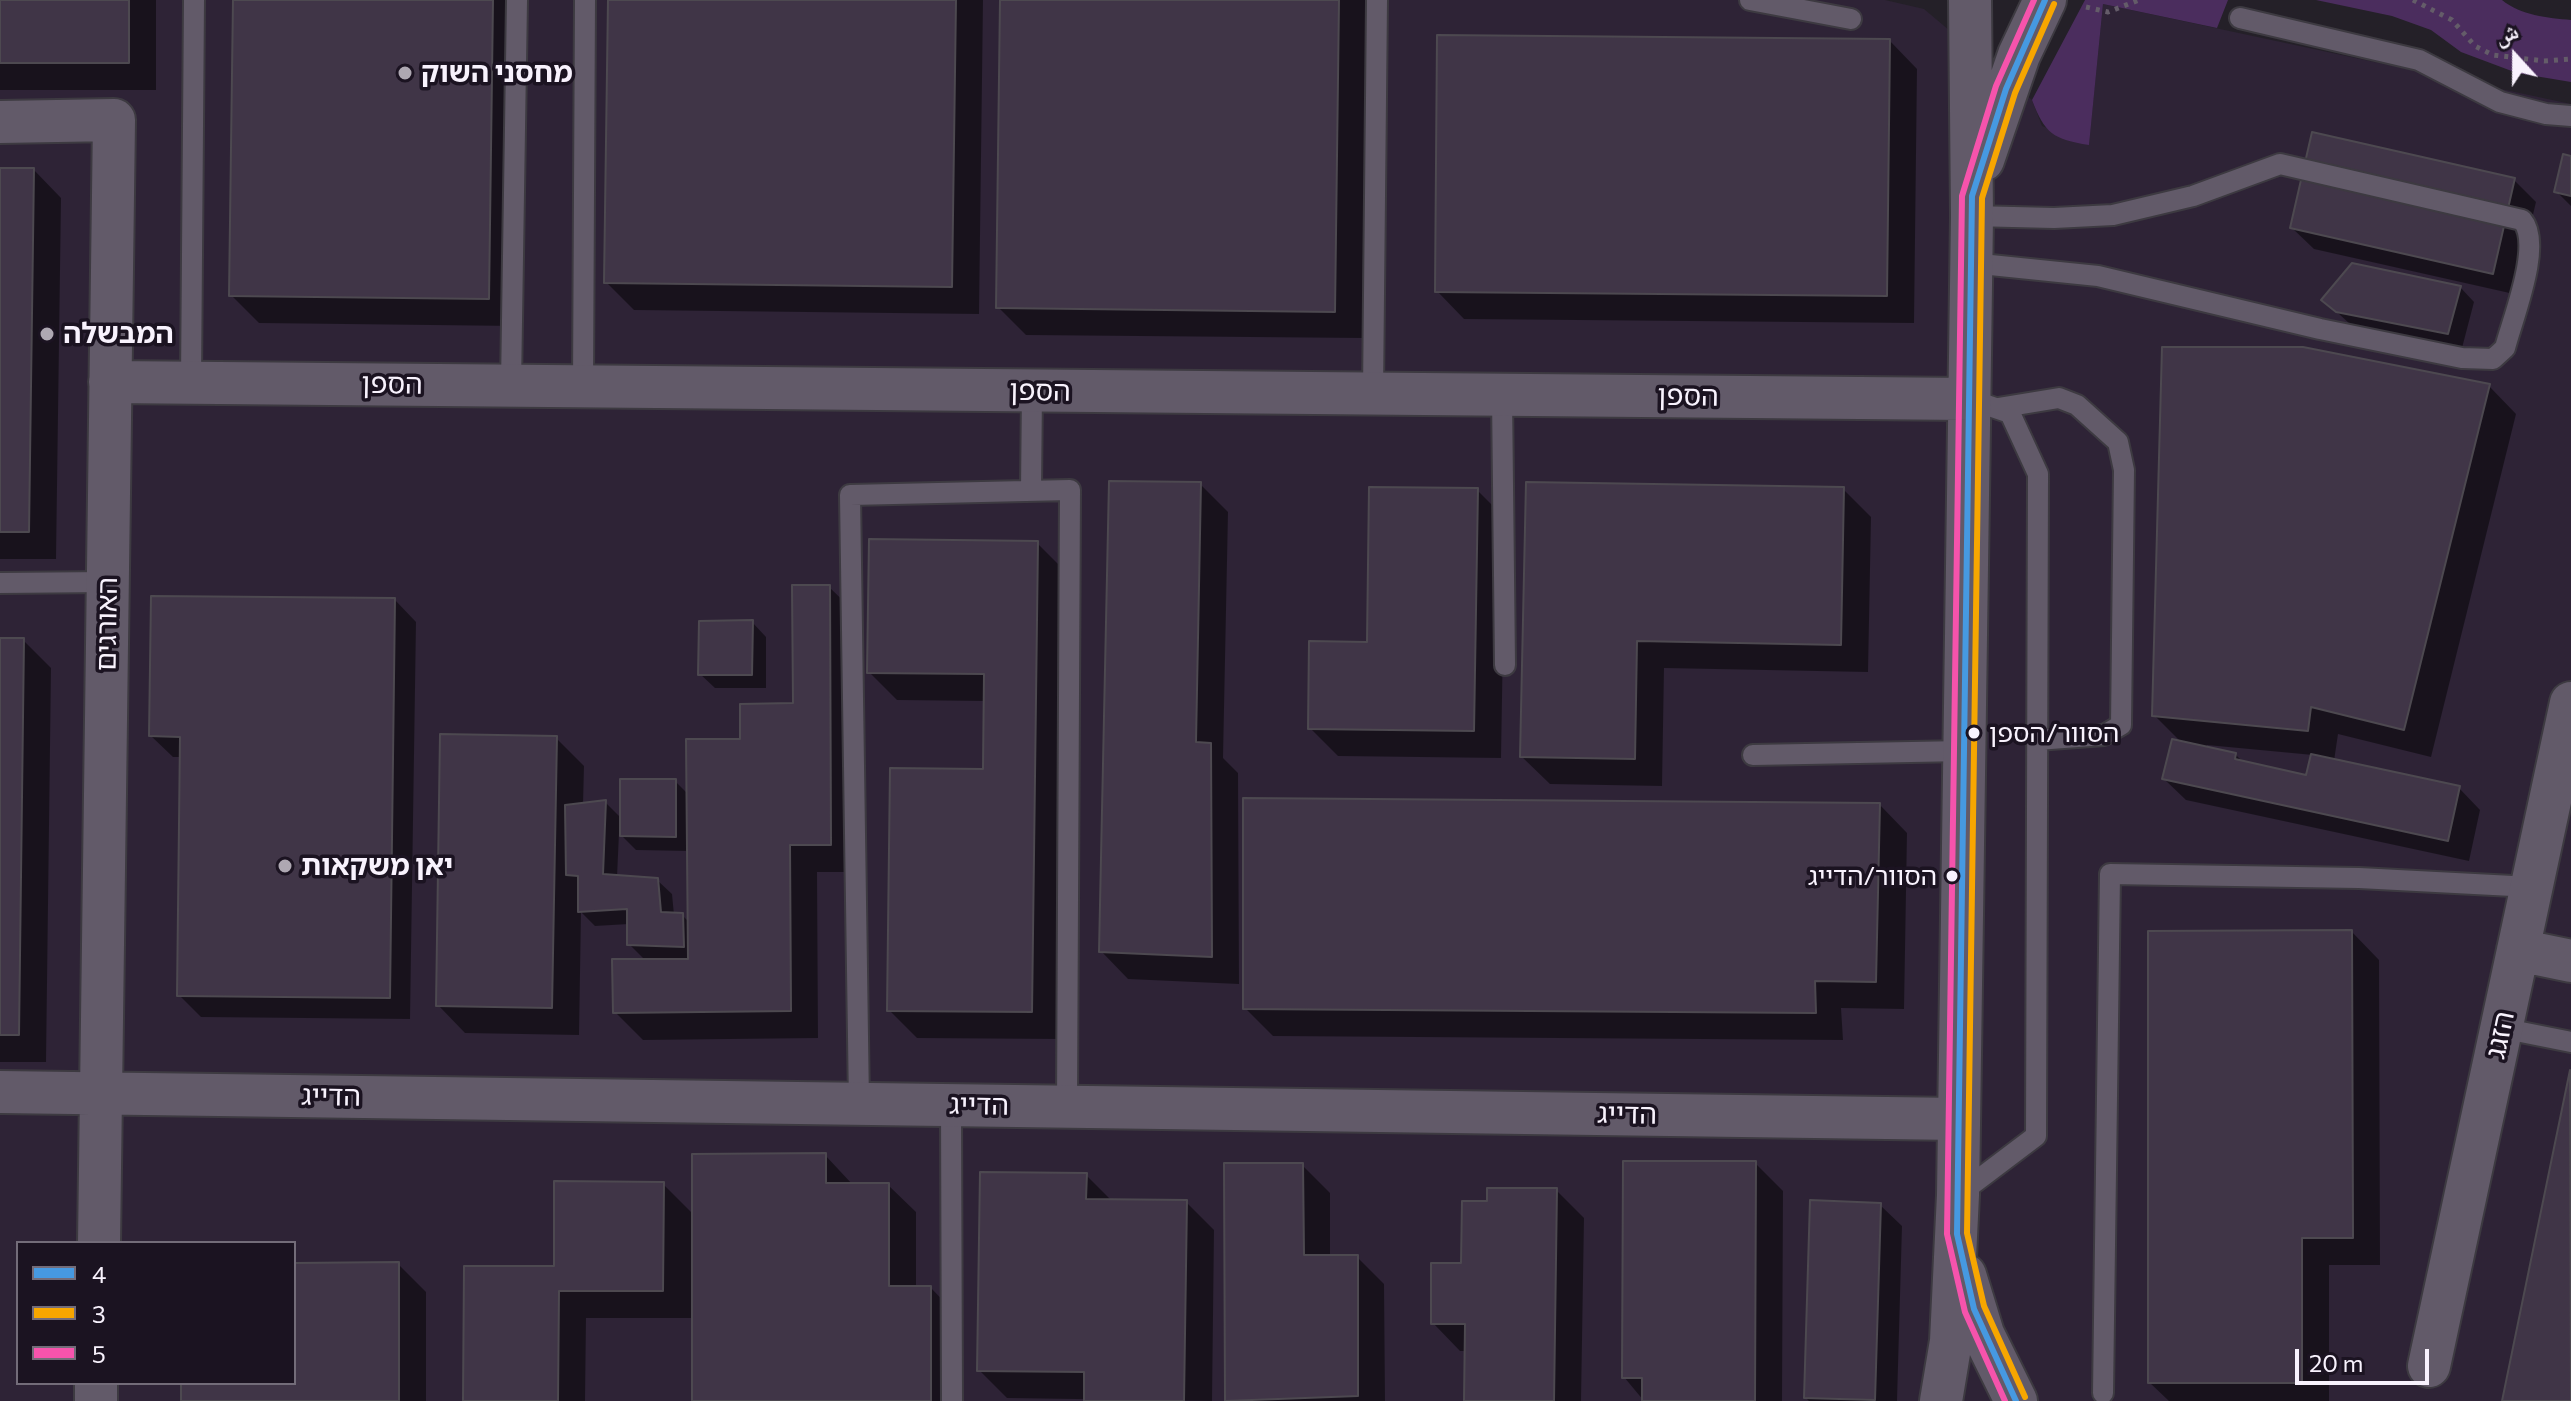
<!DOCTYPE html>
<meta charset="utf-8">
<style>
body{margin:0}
#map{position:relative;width:2571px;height:1401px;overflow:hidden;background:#242028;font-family:Commissioner,"Noto Naskh Arabic",sans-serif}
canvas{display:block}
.legend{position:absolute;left:16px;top:1241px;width:280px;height:144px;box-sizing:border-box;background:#1b1321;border:2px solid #736c79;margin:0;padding:10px 14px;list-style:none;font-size:24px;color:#f8f2fd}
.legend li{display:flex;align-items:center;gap:16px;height:40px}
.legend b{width:40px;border:2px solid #736c79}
.north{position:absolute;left:2475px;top:16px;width:80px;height:80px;-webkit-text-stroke:6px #1b1321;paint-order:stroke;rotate:339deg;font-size:22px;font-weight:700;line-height:32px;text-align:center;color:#f8f2fd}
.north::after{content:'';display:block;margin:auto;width:28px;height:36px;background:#f8f2fd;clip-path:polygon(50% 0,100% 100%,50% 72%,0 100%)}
.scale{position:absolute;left:2295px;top:1349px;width:134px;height:36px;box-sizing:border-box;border:4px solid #f8f2fd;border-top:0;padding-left:10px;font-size:24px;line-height:28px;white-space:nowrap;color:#f8f2fd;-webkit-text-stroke:6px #1b1321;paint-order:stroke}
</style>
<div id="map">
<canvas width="2571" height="1401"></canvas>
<ul class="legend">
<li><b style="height:10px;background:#4699e1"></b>4</li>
<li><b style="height:10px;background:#f7a600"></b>3</li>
<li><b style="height:10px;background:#f653ac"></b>5</li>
</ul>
<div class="north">ش</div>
<div class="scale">20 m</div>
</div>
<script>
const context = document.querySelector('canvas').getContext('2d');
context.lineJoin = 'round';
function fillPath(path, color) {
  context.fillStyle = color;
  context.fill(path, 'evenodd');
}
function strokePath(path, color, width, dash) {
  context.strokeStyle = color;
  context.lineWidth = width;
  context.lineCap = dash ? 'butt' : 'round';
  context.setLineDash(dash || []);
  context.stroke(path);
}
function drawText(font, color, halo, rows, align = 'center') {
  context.font = font + ' Commissioner,"Noto Sans Hebrew",sans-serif';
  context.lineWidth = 7;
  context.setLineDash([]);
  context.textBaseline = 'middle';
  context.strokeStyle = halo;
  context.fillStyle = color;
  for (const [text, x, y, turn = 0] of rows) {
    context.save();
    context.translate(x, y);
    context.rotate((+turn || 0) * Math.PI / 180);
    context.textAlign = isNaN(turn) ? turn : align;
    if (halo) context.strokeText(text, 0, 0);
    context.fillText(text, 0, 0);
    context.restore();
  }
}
fillPath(new Path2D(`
 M0,0H1885L1924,9L2032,100L2042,126L2089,144L2103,4L2571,104V1401H0ZM18,1243H294V1383H18Z`), '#2e2336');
fillPath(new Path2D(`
 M2085,0H2228L2217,28L2103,4L2089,145C2053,139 2045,134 2032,100Z
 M2316,0H2502C2520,15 2548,18 2571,20V82L2517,73L2461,52L2431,30L2392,16Z`), '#4b2d5e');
fillPath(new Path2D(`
 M0,0H156V90H0Z
 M235,0H520L516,326L259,323L231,295Z
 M610,0H983L979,314L634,310L606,282Z
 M1002,0H1366L1362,338L1026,335L998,307Z
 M1890,41L1917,69L1914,323L1464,319L1437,291Z
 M2571,158V206L2556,191Z
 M0,170H34L61,198L56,559H0Z
 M2514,180L2536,202L2514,294L2314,249L2292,228Z
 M2460,287L2474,302L2462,348L2352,326L2324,300Z
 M2489,386L2516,414L2431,757L2338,734L2334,761L2459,788L2480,810L2469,861L2186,800L2164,779L2182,743L2154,715ZM2207,745L2313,755L2308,777L2244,763L2235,754L2206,748Z
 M1200,484L1228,512L1223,758L1238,773L1239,984L1128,979L1101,951Z
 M1528,484L1843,489L1871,517L1868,672L1664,668L1662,786L1550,784L1522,757Z
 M1477,490L1505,518L1501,758L1338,756L1310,728Z
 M1037,543L1065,571L1059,1039L917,1038L889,1010L985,771L986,701L897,700L869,672Z
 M829,587L857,614L858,872H817L818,1038L643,1040L615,1012L646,961L629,944V924L595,926L581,912L579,1035L465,1033L438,1005L556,738L584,766L583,805L605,802L622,819L675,781L688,794L742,741L795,705ZM619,833L636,850L689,851V922L682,915H674L672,894L657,880L617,877Z
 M395,600L416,622L410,1019L201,1017L179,995L182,757H173L151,736Z
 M752,622L766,637V688H715L700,674Z
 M0,640H23L51,668L46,1062H0Z
 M1880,805L1907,833L1904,1009L1841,1008L1843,1040L1273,1036L1245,1008Z
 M2352,932L2379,960L2380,1265H2329V1401H2169L2150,1383Z
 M2571,1074V1401H2505Z
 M825,1155L853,1185H888L916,1212V1288H931L958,1316V1401H694V1318H586L585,1401H465L556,1268L663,1184L694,1215Z
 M1755,1163L1783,1191L1782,1401H1644L1624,1377Z
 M1226,1165H1302L1330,1193V1257H1357L1384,1284L1385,1401H1227Z
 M1086,1175L1112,1201L1186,1202L1214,1230L1212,1401L1007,1398L979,1370Z
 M1556,1190L1584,1218L1581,1401H1466L1467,1351H1460L1433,1323L1463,1265L1488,1203Z
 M1880,1205L1902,1226L1897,1401H1809L1806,1398Z
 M398,1264L426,1292V1401H183V1383H294V1265Z`), '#0007');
const building = new Path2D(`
 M0,0H129V63H0Z
 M233,0H493L489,299L229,296Z
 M608,0H956L952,287L604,283Z
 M1000,0H1339L1335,312L996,308Z
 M1437,35L1890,39L1887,296L1435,292Z
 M2312,132L2515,178L2493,274L2290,228Z
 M2563,154L2571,156V196L2554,192Z
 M0,168H34L29,532H0Z
 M2352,263L2461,286L2448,334L2336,312L2321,300Z
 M2162,347H2303L2490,384L2404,730L2311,707L2308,731L2152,716Z
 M1109,481L1201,482L1196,742L1211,743L1212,957L1099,952Z
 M1526,482L1844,487L1841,645L1637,641L1635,759L1520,757Z
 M1369,487L1478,488L1474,731L1308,729L1309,641L1367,642Z
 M869,539L1038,541L1032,1012L887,1011L890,768L983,769L984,674L867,673Z
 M792,585H830L831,845H790L791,1011L613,1013L612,959H688L686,739H740V704L793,703Z
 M151,596L395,598L390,998L177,996L180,737L149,736Z
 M753,620L752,675H698L699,621Z
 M0,638H24L19,1035H0Z
 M440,734L557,736L552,1008L436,1006Z
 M2172,739L2236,753L2235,759L2306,775L2311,754L2460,786L2448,841L2162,779Z
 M620,779H676V837L620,836Z
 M1243,798L1880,803L1876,982L1815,981L1816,1013L1243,1009Z
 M606,800L603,874L658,878L661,912L683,913L684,947L627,945V909L578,912V876L566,875L565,805Z
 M2352,930L2353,1238H2302V1383H2148V931Z
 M2570,1070L2571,1401H2502Z
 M826,1153V1183H889V1286H931V1401H692V1154Z
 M1623,1161H1756L1755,1401H1642V1378H1622Z
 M1224,1163H1303L1304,1255H1358V1396L1225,1401Z
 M980,1172L1087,1173L1086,1199L1187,1200L1184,1401H1084V1372L977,1371Z
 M554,1181L664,1182L663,1291H559L558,1401H463L464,1266H554Z
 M1487,1188H1557L1554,1401H1464L1465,1324H1431V1263H1461L1462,1201H1487Z
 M1810,1200L1881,1203L1875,1400L1804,1398Z
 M399,1262V1401H181V1383H294V1263Z`);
fillPath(building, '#403547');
strokePath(building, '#4d4950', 2);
const service = new Path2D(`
 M1750,0L1851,19
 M2240,18L2419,60L2500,102L2546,114L2571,116
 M1971,263L2098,276L2320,329L2462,358L2493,359L2505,348C2513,317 2543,244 2522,220L2280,164L2193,196L2113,215L2054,218L1972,216
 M191,382L194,0
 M511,385L517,0
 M583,386L585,0
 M1373,393L1377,0
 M1502,395L1505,665
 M1998,408L2059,398L2077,405L2118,442L2124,470L2121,725L2104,735L2037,740
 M1031,491L1032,390
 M0,583L107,582
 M1753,755L1964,751
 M2501,1028L2571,1042
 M859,1104L850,495L1070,490L1067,1106
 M951,1105L952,1401
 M1958,1195L2036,1136L2038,474L2010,413L1969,399
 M2103,1393L2110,874L2359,878L2532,887`);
const minor = new Path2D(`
 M0,122L114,120L99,1243
 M1983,160L2019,55L2045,0
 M110,382L1969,399
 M2518,950L2571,961
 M0,1092L1959,1119
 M1965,1275L1983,1334L2016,1401
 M2429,1366L2571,703
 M96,1401V1383
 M1941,1401L1951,1341L1958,1195L1972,216L1970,0`);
strokePath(service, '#3d3a41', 24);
strokePath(minor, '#3d3a41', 46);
strokePath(new Path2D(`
 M2413,0L2452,20L2475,46L2493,55L2544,61L2571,59
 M2086,7L2108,12L2139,0`), '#645c69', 5, [4, 6]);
strokePath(service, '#625a69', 20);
strokePath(minor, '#625a69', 42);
strokePath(new Path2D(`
 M2016,1401L1974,1309L1957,1234L1972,196L2006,89L2045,0`), '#4699e1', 6);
strokePath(new Path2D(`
 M2025,1397L1984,1306L1967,1233L1982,198L2015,93L2054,4`), '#f7a600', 6);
strokePath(new Path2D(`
 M2005,1401L1965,1312L1947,1234L1962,196L1996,86L2034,0`), '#f653ac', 6);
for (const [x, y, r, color] of [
 [405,73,8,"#aea8b2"],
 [47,334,8,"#aea8b2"],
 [1974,733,7,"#f8f2fd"],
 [285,866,8,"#aea8b2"],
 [1952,876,7,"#f8f2fd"]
]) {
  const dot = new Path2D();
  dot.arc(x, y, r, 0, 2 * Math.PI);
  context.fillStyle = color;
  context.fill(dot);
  strokePath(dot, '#1b1321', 3);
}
drawText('26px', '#f8f2fd', '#1b1321', [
 ["הסוור/הספן",1989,733],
 ["הסוור/הדייג",1937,876,"right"]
], 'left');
drawText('bold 28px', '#f8f2fd', '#1b1321', [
 ["מחסני השוק",421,73],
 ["המבשלה",63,334],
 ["יאן משקאות",301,866]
], 'left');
drawText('28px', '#f8f2fd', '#1b1321', [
 ["הספן",392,384,1],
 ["הספן",1040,391,1],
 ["הספן",1688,396,1],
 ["האורגים",107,624,-89],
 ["הזגג",2500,1035,-78],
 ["הדייג",331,1096,1],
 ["הדייג",979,1105,1],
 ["הדייג",1627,1114,1]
]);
</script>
